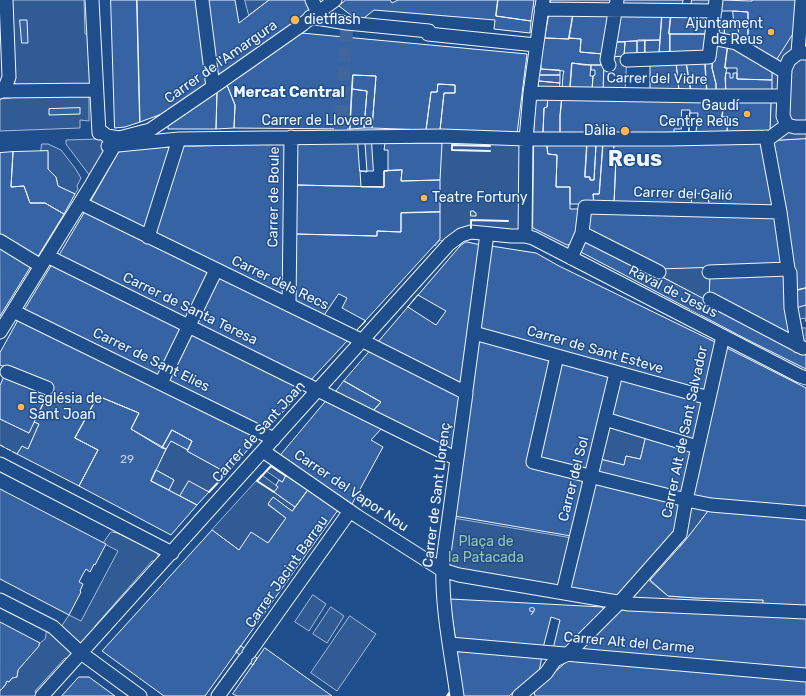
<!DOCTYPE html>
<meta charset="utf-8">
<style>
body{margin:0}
canvas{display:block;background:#1f4e8c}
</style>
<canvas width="806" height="696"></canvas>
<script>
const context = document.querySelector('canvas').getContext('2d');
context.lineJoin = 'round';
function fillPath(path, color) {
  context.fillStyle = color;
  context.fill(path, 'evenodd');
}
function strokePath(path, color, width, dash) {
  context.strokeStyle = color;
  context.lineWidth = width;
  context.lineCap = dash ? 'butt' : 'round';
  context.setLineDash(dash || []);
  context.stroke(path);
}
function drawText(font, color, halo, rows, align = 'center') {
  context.font = font + ' Rubik,sans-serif';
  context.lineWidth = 3;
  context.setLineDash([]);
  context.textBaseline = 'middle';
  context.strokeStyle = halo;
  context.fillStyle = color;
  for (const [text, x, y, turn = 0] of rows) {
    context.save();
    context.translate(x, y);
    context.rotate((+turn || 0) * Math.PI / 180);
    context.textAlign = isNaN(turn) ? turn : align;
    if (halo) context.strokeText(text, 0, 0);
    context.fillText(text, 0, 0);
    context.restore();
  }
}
const built = new Path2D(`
 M10,0H84L85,34H89L90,84L17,87L14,81Z
 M245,0H269L249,15Z
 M793,33L806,34V139L775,141L770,132L772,70L774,62Z
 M615,56H627L625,90H603L604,64H613Z
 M11,93L88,94L89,99V121L80,120V128L0,131V99L11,98Z
 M101,136L111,142L90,176L66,144V140L99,139Z
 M442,136L523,139L520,230L506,232L446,243L440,240L435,246L432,243L433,143H442Z
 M42,144H48L61,150L75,168L81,178L77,186L78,189L75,194L58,186L56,177L48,169V152H41Z
 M692,193L707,194L710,207H691Z
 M709,267L710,285V299L709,302L659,275L658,269Z
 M806,305V322L805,318L800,319L802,328H806V346L793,339L792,308Z
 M0,419L29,433L34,422L39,424L28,449L17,454L0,445Z
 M608,425L646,437L640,459L626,456L624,465L600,459Z
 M171,441L188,450L187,451L227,473L209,492L189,482L180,496L169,490L174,480L156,470Z
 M271,466L286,476L282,482L266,471Z
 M262,475L278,487L275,493L295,507L292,511L273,498L268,505L286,518L268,543L239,550L212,530Z
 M688,505L710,509L680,548L682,535Z
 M453,518L572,538L560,589L448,569Z
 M112,532L117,533L152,550L157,553L160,559L158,561H152L95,626L92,637L79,648L61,627L69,615L81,621L118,551L103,543L110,533Z
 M647,579L668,596L696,598L763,600V607L633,598L632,596Z
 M313,595L326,604L309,631L295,622Z
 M331,607L344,616L327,643L313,634Z
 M350,616L376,634L337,691L311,673Z
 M47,630L76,653L72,659L65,658L35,691L37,696H0V690H1L6,684V682L7,681L9,682L12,678L17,677L18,670L39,644L45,639Z`);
fillPath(built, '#305b95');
strokePath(built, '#a8bbd7', 1);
const building = new Path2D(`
 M111,0H137L140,122L125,127L115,128Z
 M137,0H196L207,85L167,112L140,122Z
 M207,0H235L239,23L269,0H307L311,10L222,75L216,73Z
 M346,0H390L392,3L398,0H498L496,16L531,21L530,33L494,29L495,20L374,10L364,18L352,16L339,6Z
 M498,0H534L531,21L496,16Z
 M551,0H612L611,7L550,5Z
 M621,0H683L682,6L619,7Z
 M692,0H712L711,6H691Z
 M721,0L752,1V0H799L796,29L775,62L748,46V12L733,11H720Z
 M733,11L748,12V46L739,41L738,22L734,21Z
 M549,15H573L569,39L545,38Z
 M573,15H610L603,54L580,52L581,39L569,38Z
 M618,15H662L660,40L614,42Z
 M662,15H671L669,34H670V54H659L660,40Z
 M671,15L692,17L691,27L708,28V34H669Z
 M711,15L708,28L691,27L692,17Z
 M20,20H27L28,43H22Z
 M734,21L738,22L739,41L724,37L725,22L735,23Z
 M717,22H725L724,37L719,36L716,28Z
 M301,33L527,54L517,134L440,130L444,93H455V85L438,84L437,92H431L426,130L372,128L376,76L353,75L350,129L234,128L235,105L227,85Z
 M670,34H708L706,53L670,54Z
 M545,38L569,39V38L581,39L580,52L603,54L601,65H584L572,63L570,90H562L563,75L564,71L541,69V65H539L542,41H544Z
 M638,40H645V55H637V41Z
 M645,40H660L659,54L645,55Z
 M637,41V55L624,56L625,42Z
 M614,42H625L624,56L612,57Z
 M719,43L728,44L725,68H727L725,78L726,92H716V84L712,68L714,46Z
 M728,44L772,70V80L737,79V68H725Z
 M686,61H705L707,92L691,91Z
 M686,61L691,91H679L676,62Z
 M705,61H712V68L716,84V92H707Z
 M676,62L679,91L650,90V63Z
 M572,63L591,65L590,76H593L592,90H570Z
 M601,64H604L603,90H592L593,76L595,75V70H591V65H601Z
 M541,69L560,70V75H539Z
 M726,73H730V78H733V73H737V79L772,80V92H726Z
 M353,75L376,76L372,128H364L367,91L352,89Z
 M539,75H560V83L539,81Z
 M539,81L560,83L559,90L538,89Z
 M438,84L455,85V93H444L440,130H426L431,92H437Z
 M227,85L235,105L234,128L216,129L217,91Z
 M352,89L367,91L364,128L350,129Z
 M217,91L216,129H168V124Z
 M536,97H548L547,107L544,108L543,133H534Z
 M548,97L562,98L560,116V133H543L544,108L547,107Z
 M562,98L725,99L722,117H728L727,132L560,133V116Z
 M725,99L771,101L770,132H727L728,117H722Z
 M80,108V114L49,115V109Z
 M682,110H690L689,132H674V129H681Z
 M690,113H698L696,132H689Z
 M806,139V288L794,291L771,141Z
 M358,143H442L440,180L401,181L402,170L384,171V187L296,185L297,144Z
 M358,143H365L367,172L360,171Z
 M372,143H385L384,150H388V171H384V187H361L360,171H373Z
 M763,143L776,209L710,207L707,194L692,193L691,207L614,204L616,157H613L614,145Z
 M286,144L284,297L153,233L182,147L184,146H195Z
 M534,145H547L548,154L557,155L556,187H570V209H580L577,231L572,244L567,245L533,228Z
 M547,145H587L585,177H590V180H594L596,145H603L599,194H593L594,204H570V187H556L557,155L548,154Z
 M587,145H596L594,180H590V177H585Z
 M603,145H614L613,157H616L614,204H594L593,194H599Z
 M173,147L146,229L90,202L119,151Z
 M48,151V169L56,177L58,186L75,194L64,214L45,203H30L24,186L11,187L13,152Z
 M13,152L11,187L24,186L30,203H45L64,214L37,258L0,235V153Z
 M402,170L401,181L440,180V212L401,213V232L377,231V236L295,234L296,185L384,187V171Z
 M591,210L776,218L783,265L658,269L587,233Z
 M471,211H474V212L476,213V216H471Z
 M85,212L209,272L186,319L59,256Z
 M440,212V239L355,332L294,302L295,234L377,236V231L401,232V213Z
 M585,238L618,254L806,352V369L746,339L579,251Z
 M467,242L481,245L461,385L377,343L460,246L464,243Z
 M491,246L536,253L559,266L717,343L705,393L479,330Z
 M0,247L31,266L0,316Z
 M52,265L181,329L159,377L24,311Z
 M786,273L792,340L709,298L710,276Z
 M218,276L348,340L310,381L195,324Z
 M806,288V305L796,308L794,291Z
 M339,294L347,298L342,308L366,321L355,332L324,316Z
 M418,295L446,311L436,325L408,307Z
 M19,319L259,437L227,473L187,451L192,441L172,430L162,448L131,429L139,413L98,396L75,438L98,450L79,486L17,454L22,446L28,449L39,424L34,422L53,385L0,365V353Z
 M191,334L304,389L266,430L168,381Z
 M478,339L552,360L527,466L585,480L571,536L454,516Z
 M725,347L806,388V509L691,496Z
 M370,351L460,395L452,451L372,412L381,402L344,381Z
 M560,363L610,377L587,471L538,458Z
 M5,375L47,395L29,433L0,419V386Z
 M619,377L703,401L694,442L610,416Z
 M344,381L381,402L372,412L335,393Z
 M98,396L139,413L131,429L166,449L151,481L197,505L171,535L79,486L98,450L75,438Z
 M327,400L382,428L371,440L383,447L352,504L280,456Z
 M172,430L192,441L188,450L171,441L166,449L162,448Z
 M646,437L692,451L682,494L596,473L600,459L624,465L626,456L640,459Z
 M156,470L174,480L169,490L151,481Z
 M286,476L308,490L295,507L274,492L278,487L276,485L279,480L282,482Z
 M189,481L209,492L197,505L180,496Z
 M594,483L680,504L674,530L676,531L617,597L568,588Z
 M0,489L106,544L95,565L94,564L90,572L86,569L82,576L79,582L83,584L80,591L81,592L69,615L0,579Z
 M308,490L338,510L205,696H164L102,651L212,530L239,550L251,532L268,543L286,518L268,504L273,497L292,511Z
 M710,509L806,517V608L763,607V600L696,598L668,596L650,580L684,542Z
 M450,599L603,607V612L563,650L553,649L560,620L551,617L543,648L456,640Z
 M622,608L806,617V671L579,651Z
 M0,622L40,643L39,644V646L18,670L17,677L12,678L9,682L7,681L6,682V684L1,690H0Z
 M241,646L257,658L253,665L236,652Z
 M265,648L332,696H237L233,694Z
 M457,649L542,656L539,672L509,696H463Z
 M570,659L806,679V696H535L534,691Z
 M79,677H89L115,696H62Z`);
fillPath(building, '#3563a3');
strokePath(building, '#f2f6ff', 1);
strokePath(new Path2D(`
 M340,137L347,23
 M695,312L702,298`), '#3f679d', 13, [13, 6]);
const minor = new Path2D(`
 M92,0L99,133
 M202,0L213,87
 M312,0L318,13
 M541,9L715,11
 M310,17L347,23L429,31L428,34L536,45
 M712,38L736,43L785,72
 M798,53L802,0
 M806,53H798L789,60L785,69L783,116L787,125L795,127H806
 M627,60L709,57L716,0
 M609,65L607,60L617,0
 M0,91L96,90
 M0,92L6,85L9,77L6,0
 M530,93L707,96H784
 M99,130L107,136L119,138L150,130L213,87L303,24C313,15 325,8 335,0
 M766,137L780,212L788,269L790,273L791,308L798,346
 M108,146L179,139L442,136L526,139H668L771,137L787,125
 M80,203L363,341L466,393L443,561C441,606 451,652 457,696
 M582,233L659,272
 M525,236L526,139L530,93L543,0
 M148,237L179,139
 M0,241L41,266
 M47,256L457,459
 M571,258L582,233L585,207L780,212
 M709,272L788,269
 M710,299L803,348
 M289,305L291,137
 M13,311L274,439
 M0,332L90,187L117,141
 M474,333L709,398
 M557,356L533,462L686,500L711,505L806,513
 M7,372L47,388
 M161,383L216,270
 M466,390L487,234
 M605,419L697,447
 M263,451L357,516L442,570L459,575L629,604L806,612
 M0,464L172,553
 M563,592L616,373
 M0,600L53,627L81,653L140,696
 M450,644L806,675
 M249,653L350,511
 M42,696L449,244L461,235L471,232L511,236H525L533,238L800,376L806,378
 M218,696L245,659
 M519,696L546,673L555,660L568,654L620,602L680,534L686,500L723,336`);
strokePath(minor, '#f2f6ff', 15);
strokePath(minor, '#1f4e8c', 13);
strokePath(new Path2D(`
 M0,445L17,454`), '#f2f6ff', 1, [5, 2]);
strokePath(new Path2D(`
 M490,151L452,150V145L490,146
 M471,228V220L508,221
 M209,492L227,473
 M274,492L257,481L271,466L286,476
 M447,696L449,693V696`), '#f2f6ff', 2);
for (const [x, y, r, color] of [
 [295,20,5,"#ffb74d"],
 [771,32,4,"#ffb74d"],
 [747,114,4,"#ffb74d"],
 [625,131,5,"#ffb74d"],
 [424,198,4,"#ffb74d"],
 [21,407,4,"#ffb74d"]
]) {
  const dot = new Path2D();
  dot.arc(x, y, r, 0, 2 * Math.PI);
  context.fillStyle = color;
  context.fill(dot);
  strokePath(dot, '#1f4e8c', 1.5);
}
drawText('12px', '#c3d1e8', null, [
 ["29",127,460],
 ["9",532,612]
]);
drawText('14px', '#f2f6ff', '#1f4e8c', [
 ["dietflash",304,20],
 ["Ajuntament",763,24,"right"],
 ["de Reus",763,40,"right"],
 ["Gaudí",739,106,"right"],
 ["Centre Reus",739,122,"right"],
 ["Dàlia",616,131,"right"],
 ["Teatre Fortuny",432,198],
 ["Església de",29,399],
 ["Sant Joan",29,415]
], 'left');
drawText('14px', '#f2f6ff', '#1f4e8c', [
 ["Carrer de l'Amargura",221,62,-35],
 ["Carrer del Vidre",657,79,1],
 ["Carrer de Llovera",317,121],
 ["Carrer del Galió",683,194,2],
 ["Carrer de Boule",274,197,-89],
 ["Carrer dels Recs",280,283,26],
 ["Raval de Jesus",673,292,27],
 ["Carrer de Santa Teresa",190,309,26],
 ["Carrer de Sant Esteve",595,350,16],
 ["Carrer de Sant Elies",151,360,26],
 ["Carrer de Sant Joan",259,432,-48],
 ["Carrer Alt de Sant Salvador",685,432,-78],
 ["Carrer del Sol",574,479,-76],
 ["Carrer del Vapor Nou",351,491,34],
 ["Carrer de Sant Llorenç",437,495,-83],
 ["Carrer Jacint Barrau",287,572,-55],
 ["Carrer Alt del Carme",629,643,5]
]);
drawText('14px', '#97c8a6', '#1f4e8c', [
 ["Plaça de",486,542],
 ["la Patacada",486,558]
]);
drawText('bold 15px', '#f2f6ff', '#1f4e8c', [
 ["Mercat Central",289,93]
]);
drawText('bold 22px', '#f2f6ff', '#1f4e8c', [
 ["Reus",635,160]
]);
</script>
